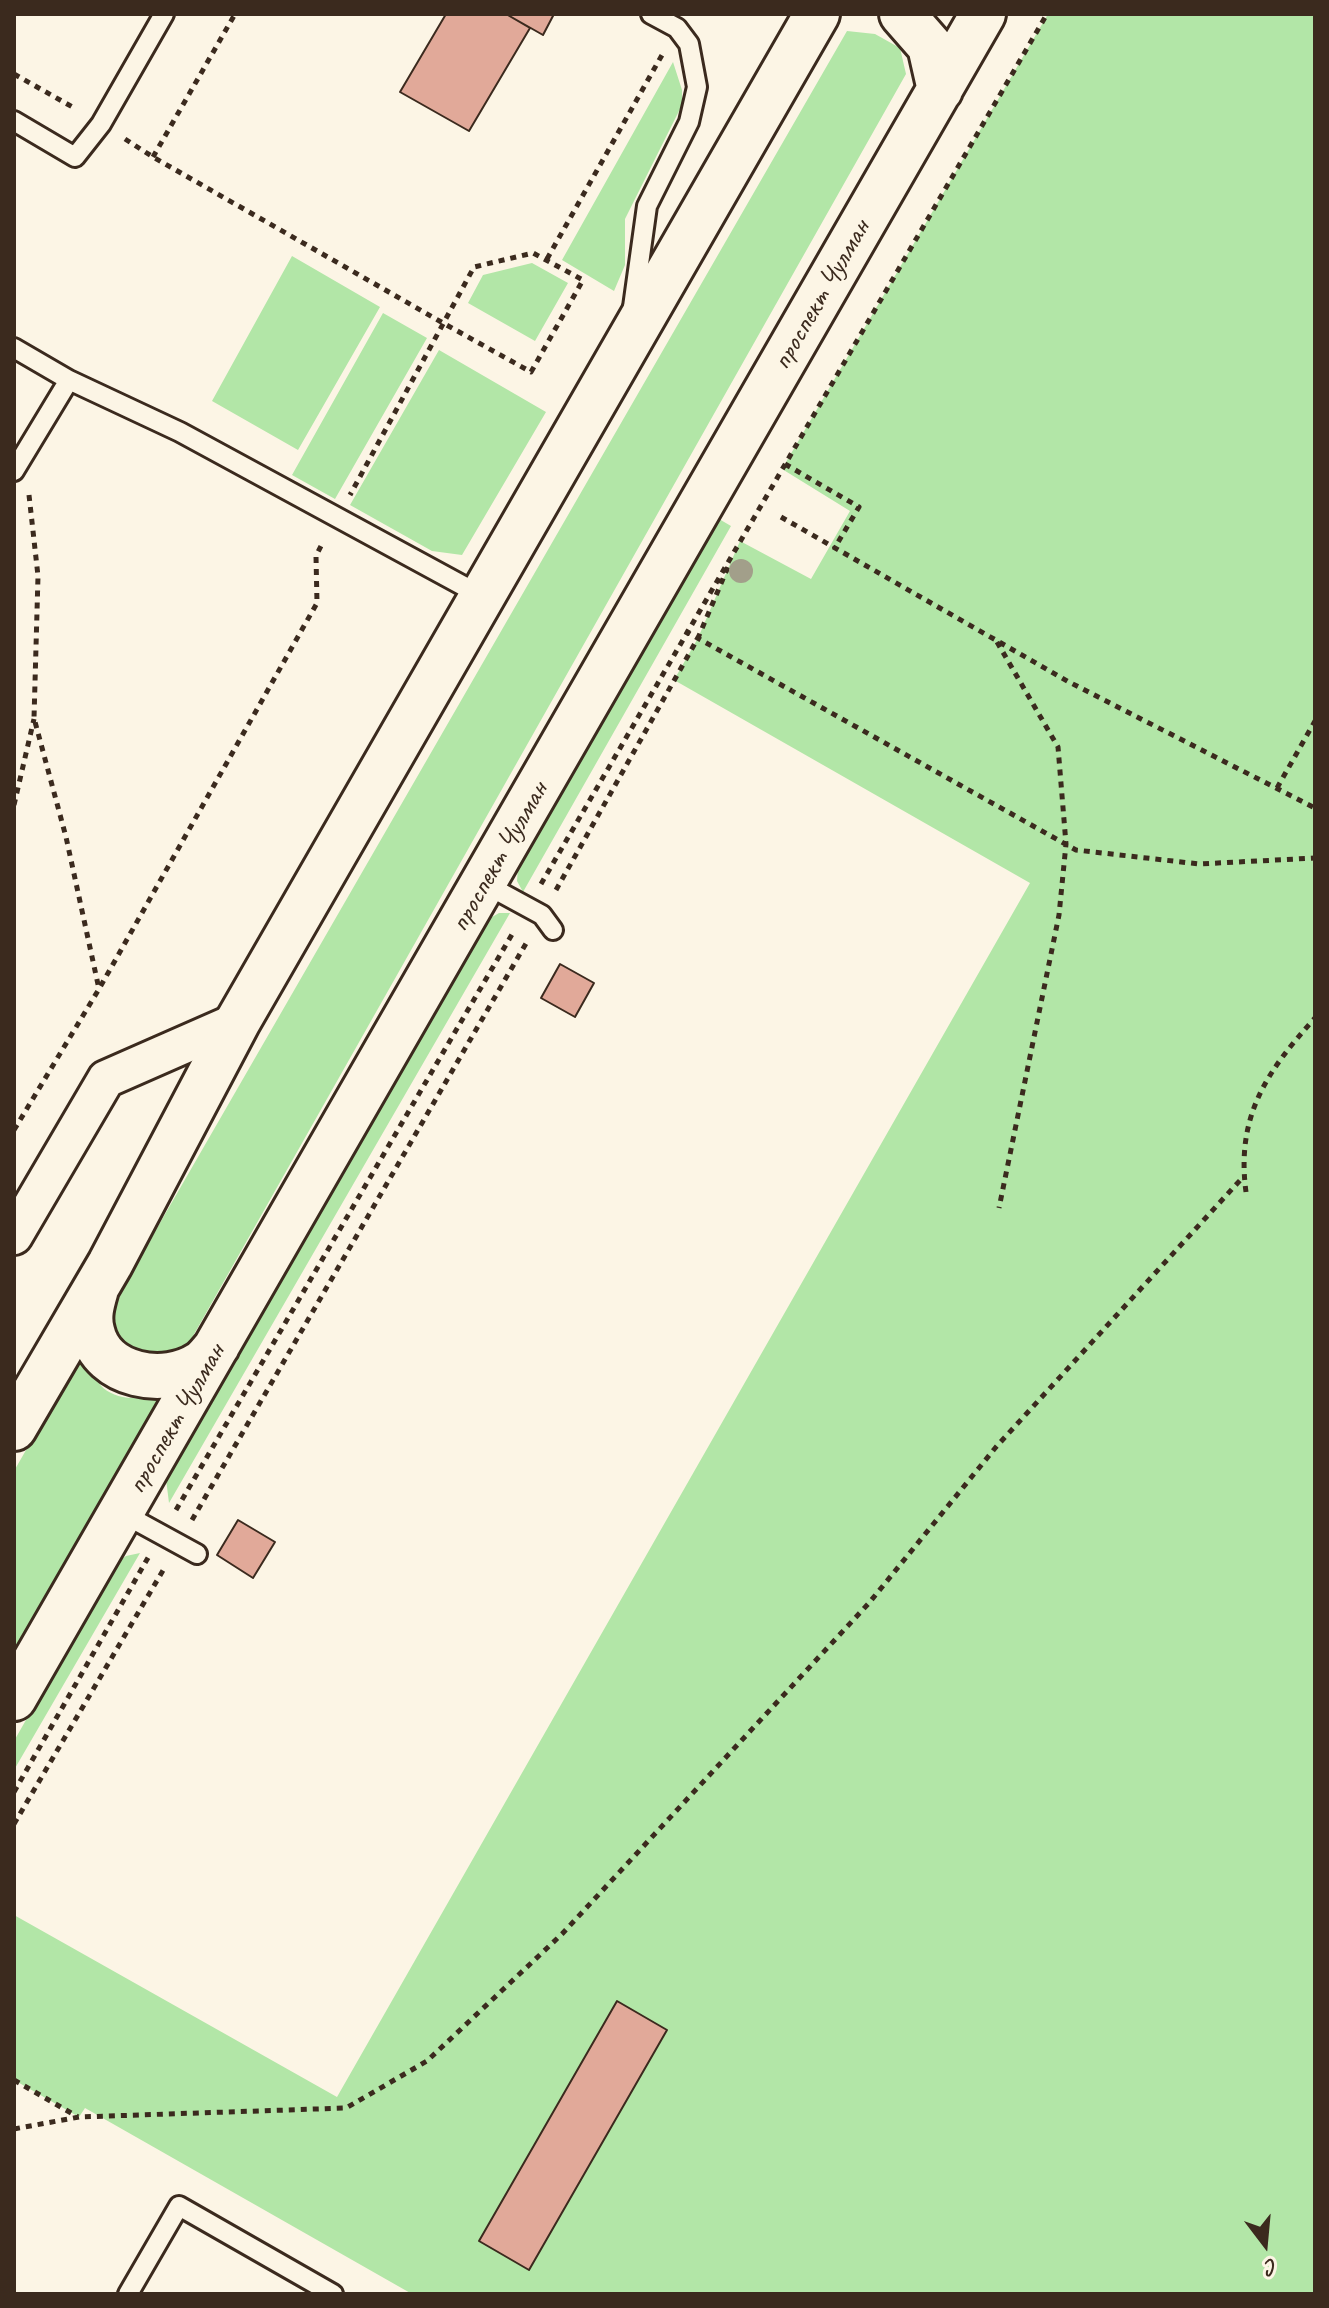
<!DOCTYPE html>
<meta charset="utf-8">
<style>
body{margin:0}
#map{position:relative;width:1329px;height:2308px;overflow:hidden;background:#fcf5e5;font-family:Caveat,sans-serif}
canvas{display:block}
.frame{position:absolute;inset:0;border:16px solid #3b2a1e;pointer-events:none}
.north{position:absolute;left:1225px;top:2204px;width:80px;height:80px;-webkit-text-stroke:6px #fcf5e5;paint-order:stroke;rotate:164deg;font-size:22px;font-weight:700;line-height:32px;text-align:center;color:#3b2a1e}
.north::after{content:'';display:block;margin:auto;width:28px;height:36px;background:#3b2a1e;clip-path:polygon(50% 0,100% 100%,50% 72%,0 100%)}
</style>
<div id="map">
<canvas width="1329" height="2308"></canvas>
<div class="frame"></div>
<div class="north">С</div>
</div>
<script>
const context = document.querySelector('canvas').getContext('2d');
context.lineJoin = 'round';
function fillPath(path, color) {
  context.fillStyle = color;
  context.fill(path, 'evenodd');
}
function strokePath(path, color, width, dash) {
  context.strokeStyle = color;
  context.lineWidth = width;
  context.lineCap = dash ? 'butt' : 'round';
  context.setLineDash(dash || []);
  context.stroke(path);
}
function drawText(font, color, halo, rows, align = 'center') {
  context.font = font + ' Caveat,sans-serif';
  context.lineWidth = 7;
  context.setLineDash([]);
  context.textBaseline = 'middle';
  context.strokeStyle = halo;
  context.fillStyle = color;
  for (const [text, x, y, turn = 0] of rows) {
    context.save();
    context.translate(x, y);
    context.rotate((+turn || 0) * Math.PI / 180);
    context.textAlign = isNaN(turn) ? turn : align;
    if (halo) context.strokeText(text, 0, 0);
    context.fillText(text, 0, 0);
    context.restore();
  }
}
fillPath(new Path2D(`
 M1048,14H1315V2294H412L85,2108L79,2117L14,2080V1915L337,2097L1030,883L674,680L698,638L740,541L811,579L850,511L782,469Z
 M847,31L875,34L900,48L906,74L184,1352L138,1359C112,1336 103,1329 119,1294Z
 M673,62L682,90V105L625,219V265L614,291L562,260Z
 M292,256L380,307L298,450L212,401Z
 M532,263L568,283L535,341L468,303L483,275Z
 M383,313L427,338L335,499L292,475Z
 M439,350L546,412L462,555L432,551L350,505Z
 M719,519L731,526L523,892L517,881L518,867Z
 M499,913H510L169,1503L166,1479L487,920Z
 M84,1349C96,1399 119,1402 166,1396L14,1657V1471Z
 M140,1553L14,1770V1741L115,1564L126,1556Z`), '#b2e6a7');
const building = new Path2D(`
 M446,14H506L530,28L469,131L400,92Z
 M506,14H554L543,35Z
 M560,964L594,983L575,1017L541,998Z
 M238,1520L275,1542L253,1578L217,1555Z
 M617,2001L667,2030L529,2270L479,2241Z`);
fillPath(building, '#e1a999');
strokePath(building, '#3b2a1e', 2);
const lane = new Path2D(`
 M14,121L75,157L101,124L164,14
 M633,307L647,206L689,122L697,87L689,44L677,28L651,14
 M14,348L69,380L180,432L482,596
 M14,471L69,380
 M485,884L542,915L553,930
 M122,1513L197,1554
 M128,2294L179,2206L333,2294`);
const street = new Path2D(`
 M14,1236L106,1079L238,1021`);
const secondary = new Path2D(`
 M902,14L930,46L940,90
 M96,1289C92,1303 88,1316 92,1331C102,1377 165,1387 200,1364C206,1360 212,1352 217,1346
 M14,1428L110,1264L238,1021L817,14
 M14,1698L983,14`);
strokePath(lane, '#3b2a1e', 24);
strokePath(street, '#3b2a1e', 42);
strokePath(secondary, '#3b2a1e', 50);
strokePath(new Path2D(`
 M14,74L76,109
 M125,139L153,157L443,323L531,372L583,280L533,253L474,267L350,495
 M153,157L235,14
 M547,259L662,55
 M785,464L859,507L834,549
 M29,495L38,576L34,718L66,837L99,989
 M781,517L1069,682L1315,808
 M685,631L1076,850L1199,864L1315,858
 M997,642L1058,747L1066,844L1059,915L999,1208
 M1277,788L1315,721
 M14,805L34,719
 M541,884L1047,14
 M556,890L698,638L728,567
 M14,1130L99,989L317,603L316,556L323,542
 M1246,1192C1236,1117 1266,1072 1315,1018
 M176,1510L514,931
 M192,1520L528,940
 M14,1792L149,1556
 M14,1824L165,1567
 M14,2080L78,2117
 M14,2129L79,2117L346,2108L427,2061L562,1934L869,1603L996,1447L1244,1176`), '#3b2a1e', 5, [6, 6]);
strokePath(lane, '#fcf5e5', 18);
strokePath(street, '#fcf5e5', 36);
strokePath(secondary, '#fcf5e5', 44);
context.fillStyle = '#a29f8a';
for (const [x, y] of [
 [741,571]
]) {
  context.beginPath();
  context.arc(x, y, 12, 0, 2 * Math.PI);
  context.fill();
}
drawText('28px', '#3b2a1e', '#fcf5e5', [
 ["проспект Чулман",822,295,-60],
 ["проспект Чулман",500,857,-60],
 ["проспект Чулман",177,1419,-60]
]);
</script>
